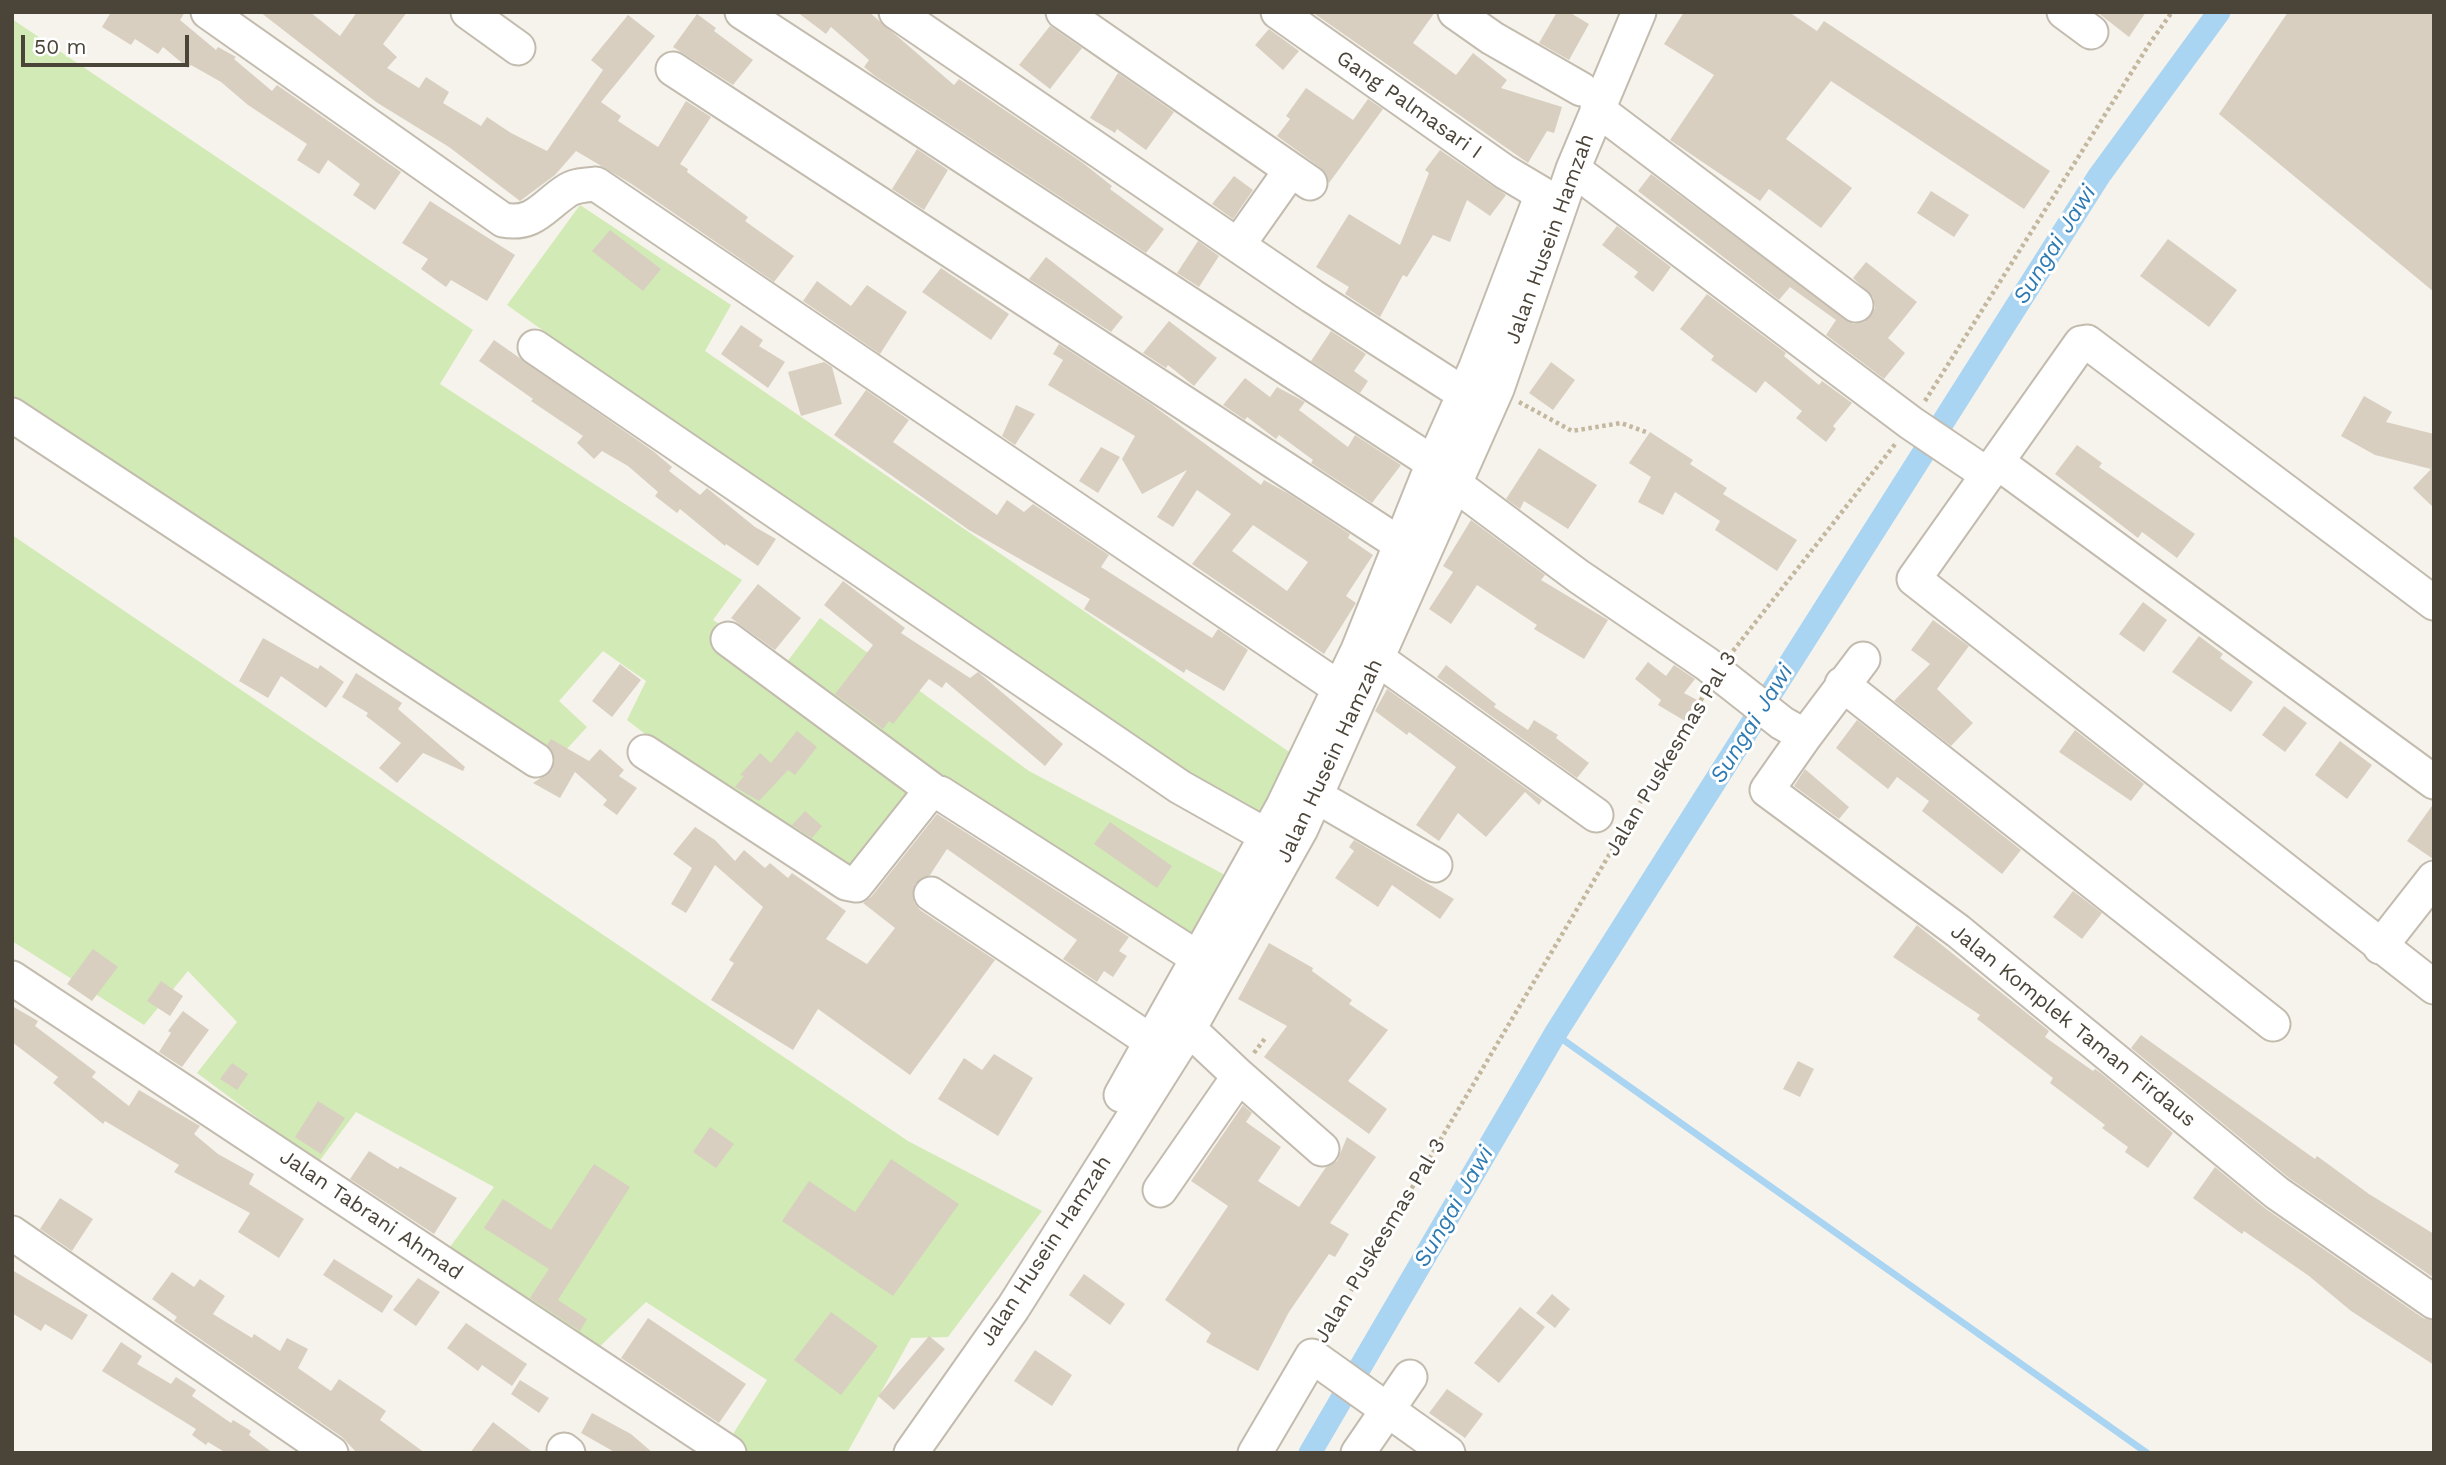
<!DOCTYPE html>
<style>
body{margin:0}
#map{position:relative;width:2446px;height:1465px;overflow:hidden;background:#f6f3ec;font-family:"Work Sans",sans-serif}
canvas{display:block}
.frame{position:absolute;inset:0;border:14px solid #4b4439;pointer-events:none}
.scale{position:absolute;left:21px;top:35px;width:168px;height:32px;box-sizing:border-box;border:4px solid #4b4439;border-top:0;padding-left:9px;font-size:21px;line-height:24px;white-space:nowrap;color:#4b4439;-webkit-text-stroke:5px #fff;paint-order:stroke}
</style>
<div id="map">
<canvas width="2446" height="1465"></canvas>
<div class="frame"></div>
<div class="scale">50 m</div>
</div>
<script>
const context = document.querySelector('canvas').getContext('2d');
context.lineJoin = 'round';
function fillPath(path, color) {
  context.fillStyle = color;
  context.fill(path, 'evenodd');
}
function strokePath(path, color, width, dash) {
  context.strokeStyle = color;
  context.lineWidth = width;
  context.lineCap = dash ? 'butt' : 'round';
  context.setLineDash(dash || []);
  context.stroke(path);
}
function drawText(font, color, halo, rows, align = 'center') {
  context.font = font + ' "Work Sans",sans-serif';
  context.lineWidth = 6;
  context.setLineDash([]);
  context.textBaseline = 'middle';
  context.strokeStyle = halo;
  context.fillStyle = color;
  for (const [text, x, y, turn = 0] of rows) {
    context.save();
    context.translate(x, y);
    context.rotate((+turn || 0) * Math.PI / 180);
    context.textAlign = isNaN(turn) ? turn : align;
    if (halo) context.strokeText(text, 0, 0);
    context.fillText(text, 0, 0);
    context.restore();
  }
}
fillPath(new Path2D(`
 M12,19L473,330L440,384L742,580L713,620L784,666L820,618L1029,771L1259,893L1217,968L932,783L846,883L778,837L627,720L646,681L603,651L559,701L587,727L552,765L12,404Z
 M580,205L731,305L705,351L1301,760L1262,838L507,305Z
 M12,535L908,1141L1042,1211L948,1337L911,1338L847,1453H739L726,1445L767,1380L646,1302L591,1355L447,1251L494,1187L356,1112L318,1163L197,1073L237,1022L188,971L144,1025L12,941Z`), '#d2eab5');
strokePath(new Path2D(`
 M1555,1034L2147,1453`), '#a9d4f2', 7);
strokePath(new Path2D(`
 M1310,1453L1555,1034L2099,176L2219,12`), '#a9d4f2', 23);
fillPath(new Path2D(`
 M111,12H185L180,20L216,50L218,47L236,57L234,59L272,91L277,85L401,172L375,210L353,195L360,184L328,160L319,174L297,160L307,144L248,105L221,82L191,65L188,68L163,47L158,54L135,39L131,45L102,27Z
 M260,12H310L340,36L357,12H407L383,44L397,57L387,68L419,88L426,77L449,92L443,103L481,126L487,117L511,133L547,151L603,70L591,60L628,15L655,36L601,102L621,116L618,121L658,147L686,101L711,117L680,164L688,169L687,172L748,217L745,221L794,256L774,282L630,183L576,151L555,175L520,201L449,147L376,102Z
 M797,12H869L954,85L959,79L1083,163L1112,186L1110,189L1164,229L1146,253L875,76L864,67L869,60L831,27L826,34Z
 M1312,12H1435L1413,43L1456,75L1473,53L1507,80L1501,88L1562,107L1554,133L1547,131L1528,163Z
 M1557,12H1569L1589,24L1569,60L1539,43Z
 M1684,12H1789L1817,31L1824,21L2050,171L2024,209L1831,81L1786,139L1852,188L1821,228L1769,189L1760,201L1670,140L1714,75L1664,44Z
 M2097,12H2146L2129,37Z
 M2288,12H2434V292L2219,114Z
 M697,14L716,28L714,31L753,60L733,85L673,47Z
 M1050,26L1082,48L1050,89L1019,65Z
 M1269,29L1299,51L1283,70L1255,45Z
 M1118,73L1174,112L1146,150L1117,129L1115,133L1090,118Z
 M1306,88L1353,120L1368,99L1383,109L1329,183L1321,168L1277,136L1290,119L1286,116Z
 M917,149L948,170L924,210L892,189Z
 M1440,150L1506,195L1490,216L1467,200L1450,242L1433,235L1407,277L1403,275L1380,317L1345,294L1349,287L1316,267L1349,214L1400,245L1429,173L1425,170Z
 M1651,174L1853,324L1864,322L1875,308L1873,297L1853,278L1866,262L1917,302L1888,338L1905,353L1884,379L1826,335L1836,320L1790,287L1779,300L1638,191Z
 M1234,176L1253,190L1233,219L1212,204Z
 M1931,191L1969,215L1954,237L1917,213Z
 M430,201L515,255L487,301L451,280L446,287L421,269L428,259L402,243Z
 M1617,226L1671,267L1653,292L1634,277L1638,272L1602,245Z
 M610,230L661,269L643,291L592,251Z
 M2168,239L2237,290L2209,327L2140,276Z
 M1198,241L1219,256L1199,287L1177,273Z
 M1046,257L1123,317L1111,332L1029,279Z
 M941,268L1009,314L991,340L922,292Z
 M817,281L851,306L867,285L907,312L880,354L803,301Z
 M1707,294L1786,353L1784,356L1819,385L1822,381L1852,403L1833,426L1836,429L1826,442L1796,418L1802,411L1765,381L1756,393L1711,360L1714,356L1680,329Z
 M1169,321L1217,358L1194,386L1168,365L1166,368L1143,353Z
 M741,325L763,340L759,346L785,362L768,388L721,354Z
 M1331,331L1366,354L1354,371L1368,381L1360,393L1311,361Z
 M494,340L653,451L672,467L669,471L700,495L707,488L755,527L776,539L758,566L726,544L725,546L680,509L677,513L655,496L658,492L628,466L602,451L594,459L577,443L583,436L531,401L533,399L479,361Z
 M1059,344L1151,404L1261,485L1264,480L1289,494L1350,534L1348,538L1373,555L1346,596L1356,603L1324,654L1192,564L1231,514L1197,490L1173,527L1157,517L1187,470L1142,494L1122,459L1135,436L1048,385L1063,360L1053,354ZM1253,525L1308,562L1287,591L1232,551Z
 M824,362L832,367L842,404L801,416L788,372Z
 M1551,362L1575,380L1553,410L1529,393Z
 M1245,378L1270,397L1277,387L1305,402L1299,410L1348,447L1355,435L1401,465L1372,503L1311,463L1313,460L1279,435L1276,439L1247,417L1245,420L1223,405Z
 M866,390L909,420L893,442L997,515L1007,500L1024,512L1033,504L1109,555L1101,567L1212,638L1218,629L1248,650L1224,691L1186,669L1184,673L1084,609L1090,599L969,530L834,435Z
 M2364,396L2392,412L2386,422L2434,434V508L2413,488L2431,469L2375,455L2341,436Z
 M1016,405L1035,414L1015,445L1002,436Z
 M1650,432L1693,460L1690,464L1727,488L1723,494L1797,540L1777,571L1715,530L1720,521L1675,492L1663,515L1638,502L1651,477L1629,463Z
 M2077,445L2102,463L2099,467L2195,534L2177,558L2142,532L2138,538L2055,474Z
 M1101,447L1120,457L1098,493L1079,481Z
 M1539,448L1597,485L1568,529L1524,501L1520,509L1506,499Z
 M1471,520L1545,575L1541,580L1608,620L1584,659L1534,629L1537,625L1477,585L1451,624L1429,609L1453,572L1443,566Z
 M843,581L905,628L901,633L970,678L978,672L1063,744L1045,766L946,682L942,688L929,679L893,724L889,721L883,729L835,694L873,645L824,605Z
 M758,584L801,618L775,650L731,618Z
 M2143,602L2167,620L2144,652L2119,634Z
 M1933,620L1969,646L1937,689L1973,723L1951,746L1894,701L1930,664L1911,650Z
 M2199,636L2223,654L2220,658L2253,682L2231,712L2172,672Z
 M263,638L318,669L320,665L344,682L326,708L281,676L268,698L239,681Z
 M1648,662L1666,676L1674,665L1695,679L1684,693L1697,700L1685,721L1658,705L1661,700L1635,679Z
 M620,664L641,680L612,717L592,701Z
 M1446,665L1496,704L1494,707L1528,730L1534,720L1558,735L1556,738L1589,763L1577,778L1437,677Z
 M356,673L402,703L398,709L465,767L463,771L423,753L397,783L379,768L401,743L366,716L368,713L342,697Z
 M1387,689L1542,800L1539,805L1525,792L1486,837L1458,813L1439,841L1416,825L1456,767L1409,732L1407,735L1375,711Z
 M2284,706L2307,723L2285,752L2262,735Z
 M1857,720L2021,850L2002,874L1922,811L1929,801L1897,777L1888,789L1836,748Z
 M2075,730L2144,784L2131,801L2059,752Z
 M797,731L817,747L795,775L788,770L759,801L735,787L744,776L740,775L760,753L771,763Z
 M551,739L589,761L600,749L624,770L619,776L637,788L617,815L603,805L607,800L575,772L560,798L533,783L552,770L555,760L547,745Z
 M2340,741L2372,765L2347,799L2315,775Z
 M1805,769L1849,807L1839,819L1794,786Z
 M2434,803V859H2433L2407,841Z
 M805,811L822,826L812,838L792,825Z
 M937,814L1129,937L1119,951L1127,956L1113,977L1104,971L1097,982L1063,959L1077,940L947,849L930,875L915,884L914,902L920,910L995,960L910,1075L818,1009L793,1050L711,1000L734,963L729,960L763,907L715,865L686,913L671,904L692,868L673,854L695,827L715,840L735,861L744,850L765,868L770,863L788,878L792,873L846,911L826,939L867,964L895,928L863,903L871,897Z
 M1110,822L1172,866L1157,888L1094,844Z
 M1354,840L1454,899L1440,919L1392,885L1378,907L1335,878L1354,851L1349,847Z
 M2073,891L2102,913L2082,939L2053,917Z
 M1917,925L2049,1031L2045,1037L2093,1071L2095,1069L2102,1074L2173,1133L2148,1168L2125,1152L2128,1147L2102,1128L2105,1125L2050,1083L2053,1078L1977,1019L1980,1015L1893,957Z
 M1269,943L1313,968L1312,971L1352,1000L1349,1004L1388,1030L1348,1081L1387,1109L1369,1134L1264,1057L1287,1026L1238,999Z
 M93,949L118,967L92,1001L67,984Z
 M161,981L183,996L170,1016L147,1001Z
 M12,1006L38,1021L35,1026L96,1072L92,1077L129,1106L139,1090L200,1126L194,1134L218,1154L254,1174L249,1184L304,1219L279,1258L238,1232L250,1213L174,1172L179,1165L105,1121L103,1124L53,1083L58,1077L12,1042Z
 M183,1011L209,1030L182,1067L159,1052L171,1033L168,1031Z
 M2141,1035L2315,1159L2317,1156L2369,1194L2434,1234V1278L2289,1178L2131,1048Z
 M994,1054L1033,1078L998,1136L938,1099L964,1058L982,1070Z
 M1798,1061L1814,1069L1800,1097L1783,1089Z
 M232,1063L248,1074L237,1090L220,1079Z
 M318,1101L345,1118L321,1154L295,1137Z
 M1243,1105L1252,1113L1246,1122L1281,1147L1258,1181L1299,1207L1326,1167L1337,1161L1347,1137L1376,1157L1330,1223L1349,1234L1335,1257L1329,1254L1289,1312L1258,1371L1206,1342L1211,1333L1165,1300L1228,1206L1191,1181Z
 M710,1127L734,1144L716,1168L693,1152Z
 M369,1151L398,1169L400,1166L457,1198L434,1234L350,1179Z
 M891,1159L959,1204L893,1296L782,1221L809,1181L855,1212Z
 M594,1164L630,1187L558,1300L587,1319L580,1331L530,1298L549,1269L484,1228L503,1199L551,1230Z
 M2215,1167L2266,1209L2423,1318L2434,1321V1365L2351,1311L2309,1276L2244,1231L2242,1234L2193,1198Z
 M60,1198L93,1219L72,1251L40,1229Z
 M334,1259L393,1296L382,1313L323,1275Z
 M12,1270L88,1315L72,1340L45,1324L41,1331L12,1313Z
 M172,1272L194,1287L200,1279L225,1296L213,1314L252,1338L254,1334L280,1351L287,1338L308,1349L298,1368L331,1391L339,1379L386,1411L380,1420L425,1453H357L342,1437L174,1321L177,1317L152,1299Z
 M1084,1274L1125,1304L1110,1325L1069,1295Z
 M418,1278L440,1292L416,1326L393,1310Z
 M1552,1294L1570,1309L1555,1328L1536,1313Z
 M1520,1307L1545,1327L1499,1383L1474,1363Z
 M831,1312L878,1346L841,1395L794,1360Z
 M648,1318L746,1384L719,1423L621,1358Z
 M466,1323L527,1364L512,1386L482,1365L478,1371L447,1348Z
 M929,1336L945,1349L894,1410L878,1396Z
 M121,1342L142,1356L137,1364L171,1384L176,1377L196,1390L192,1396L231,1423L233,1420L251,1431L249,1435L273,1453H226L208,1442L206,1445L192,1435L196,1429L102,1371Z
 M1035,1350L1072,1375L1052,1406L1014,1381Z
 M520,1380L549,1398L539,1413L511,1394Z
 M1447,1389L1483,1414L1465,1438L1429,1413Z
 M592,1413L631,1434L653,1453H616L581,1433Z
 M493,1422L534,1453H470Z`), '#d8cfc1');
const minor = new Path2D(`
 M208,12L503,220C533,226 543,207 565,192C574,185 585,185 596,184L1339,688
 M468,12L518,48
 M742,12L1433,463
 M896,12L1312,296L1464,394
 M1063,12L1310,183
 M1278,12L1505,172L1542,194
 M1455,12L1492,38L1581,89
 M2064,12L2091,32
 M673,69L1400,544
 M1597,109L1856,305
 M1573,169L1911,423L1988,475
 M1238,245L1291,170
 M535,347L1180,787L1267,836
 M12,415L536,760
 M1997,462L2434,782
 M1456,485L1578,576L1707,664L1782,723L1805,736L1863,659
 M2434,603L2087,342L2081,343L1914,579L2434,987
 M728,639L935,792
 M1378,659L1596,815
 M1842,684L2273,1024
 M1805,736L1767,790L1958,931L2277,1193L2434,1302
 M645,752L846,883L856,885L929,793H940L1215,969
 M1316,796L1435,865
 M931,894L1152,1042
 M2380,947L2434,878
 M12,978L729,1453
 M1239,1076L1322,1149
 M1121,1095L1283,806L1358,650L1433,463L1476,367L1537,207
 M1160,1190L1239,1076L1189,1029
 M12,1233L331,1453
 M564,1450L568,1453
 M911,1453L1013,1308L1189,1029L1301,829L1497,389L1573,169L1639,12
 M1255,1453L1312,1356L1448,1453
 M1358,1453L1410,1377`);
strokePath(minor, '#c2bbae', 37);
strokePath(new Path2D(`
 M1925,401L2150,43L2172,12
 M1519,402L1572,431L1621,423L1646,432
 M1733,651L1896,443
 M1254,1053L1266,1037
 M1326,1333L1705,693`), '#c4b79f', 4.5, [3.5, 3.5]);
strokePath(minor, '#fff', 33);
drawText('21px', '#4b4439', '#fff', [
 ["Gang Palmasari I",1409,105,35],
 ["Jalan Husein Hamzah",1550,239,-70],
 ["Jalan Puskesmas Pal 3",1671,754,-59],
 ["Jalan Husein Hamzah",1330,761,-65],
 ["Jalan Komplek Taman Firdaus",2073,1026,39],
 ["Jalan Tabrani Ahmad",371,1215,34],
 ["Jalan Puskesmas Pal 3",1380,1241,-59],
 ["Jalan Husein Hamzah",1046,1251,-57]
]);
drawText('italic 23px', '#2e7ab2', '#fff', [
 ["Sungai Jawi",2055,245,-58],
 ["Sungai Jawi",1752,724,-58],
 ["Sungai Jawi",1454,1207,-60]
]);
</script>
